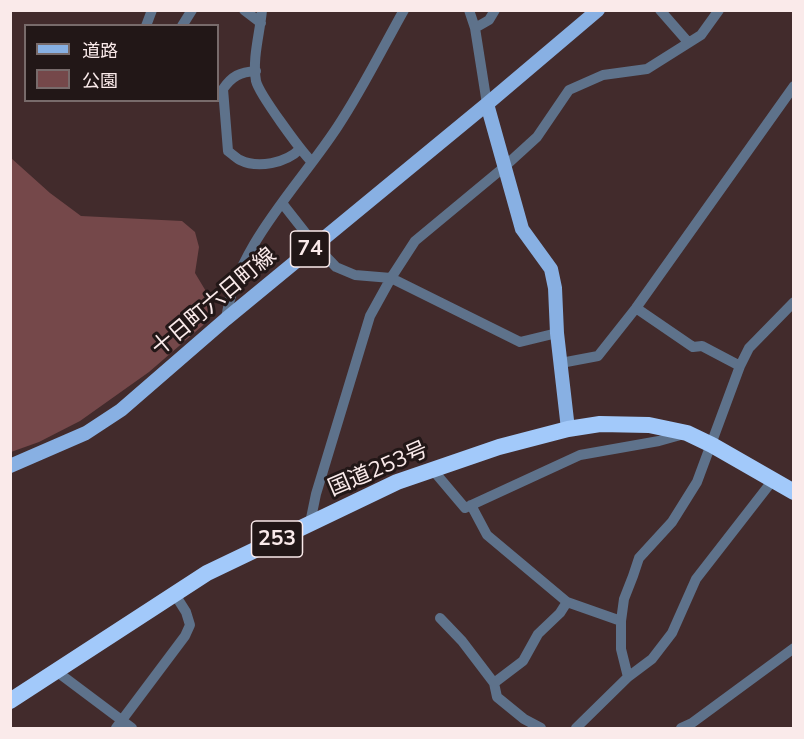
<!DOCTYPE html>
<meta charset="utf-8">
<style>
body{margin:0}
#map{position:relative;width:804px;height:739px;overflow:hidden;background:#422b2c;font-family:Mulish,"Noto Sans JP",sans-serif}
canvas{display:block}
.frame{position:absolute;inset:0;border:12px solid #faeaea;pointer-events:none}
.legend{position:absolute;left:24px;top:24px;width:195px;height:78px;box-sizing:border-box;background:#221717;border:2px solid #786b6b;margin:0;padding:8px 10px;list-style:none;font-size:18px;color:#faeaea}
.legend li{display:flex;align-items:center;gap:12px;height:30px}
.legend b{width:30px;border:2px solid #786b6b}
</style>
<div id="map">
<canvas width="804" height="739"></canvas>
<div class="frame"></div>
<ul class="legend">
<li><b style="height:8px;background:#88b0e3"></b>道路</li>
<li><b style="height:16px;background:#75484a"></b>公園</li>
</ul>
</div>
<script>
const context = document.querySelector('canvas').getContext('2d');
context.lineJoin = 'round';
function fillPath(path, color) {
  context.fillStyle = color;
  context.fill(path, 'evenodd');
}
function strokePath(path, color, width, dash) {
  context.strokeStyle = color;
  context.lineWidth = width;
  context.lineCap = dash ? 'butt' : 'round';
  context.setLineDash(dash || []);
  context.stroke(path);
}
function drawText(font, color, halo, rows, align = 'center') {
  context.font = font + ' Mulish,"Noto Sans JP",sans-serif';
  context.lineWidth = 6;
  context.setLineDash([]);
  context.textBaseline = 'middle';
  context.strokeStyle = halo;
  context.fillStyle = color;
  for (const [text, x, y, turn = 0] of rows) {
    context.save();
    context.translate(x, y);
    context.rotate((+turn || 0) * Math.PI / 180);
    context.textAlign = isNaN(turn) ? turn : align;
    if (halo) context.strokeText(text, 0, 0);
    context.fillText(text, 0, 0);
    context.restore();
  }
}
fillPath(new Path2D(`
 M11,158L50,193L81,216L182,221L195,232L199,247L195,273L213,303L209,320L149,372L80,421L39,442L11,452Z`), '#75484a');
strokePath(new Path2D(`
 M244,10L261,23
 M262,10C260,33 252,58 256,81C259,94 301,151 312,162
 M469,10L475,28L487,104
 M660,10L688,42
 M146,26L152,10
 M182,26L192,10
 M475,28L489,20L495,10
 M256,71C240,72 232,76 223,89L228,151C232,154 236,158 240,160C258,169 286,163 300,149
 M282,203L315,245L336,267L355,275L391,278L520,342L557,333
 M636,308L693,347L702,346L740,366
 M226,319C236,246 299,186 338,126C362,90 382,49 404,10
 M561,363L598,356L636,308L794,86
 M432,469L465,508L580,455L659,441L684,434
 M471,505L487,535L567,602L621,621
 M310,523L316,494L370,316L391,278L415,241L503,168L537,137L569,90L603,75L647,69L701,35L719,10
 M440,618L462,641L494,683
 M56,671L132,728
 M628,677L621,649V621L624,599L633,576L639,558L672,522L697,482L740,366L749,348L794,302
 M116,728L185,636L190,625L186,612L174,593
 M541,728L524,719L497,697L494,683L523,661L538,634L560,613L567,602
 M576,728L628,677L652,659L672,633L696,579L773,480
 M681,728L692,723L794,648`), '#5e728b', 10);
strokePath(new Path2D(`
 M487,104L522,229L551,269L555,288L557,333L568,429
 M10,466L86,433L121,410L226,319L487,104L598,10`), '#88b0e3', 14);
strokePath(new Path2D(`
 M10,701L207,573L397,482L499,447L568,429L600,424L649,425L687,433L712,445L794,492`), '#a2c9fa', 16);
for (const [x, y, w] of [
 [310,249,39],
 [277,539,51]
]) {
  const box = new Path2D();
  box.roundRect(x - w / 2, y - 18, w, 36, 4.5);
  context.fillStyle = '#221717';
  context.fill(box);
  strokePath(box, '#faeaea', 1.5);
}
drawText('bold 21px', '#faeaea', null, [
 ["74",310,249],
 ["253",277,539]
]);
drawText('22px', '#faeaea', '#221717', [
 ["十日町六日町線",214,302,-40],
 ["国道253号",378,469,-23]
]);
</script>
